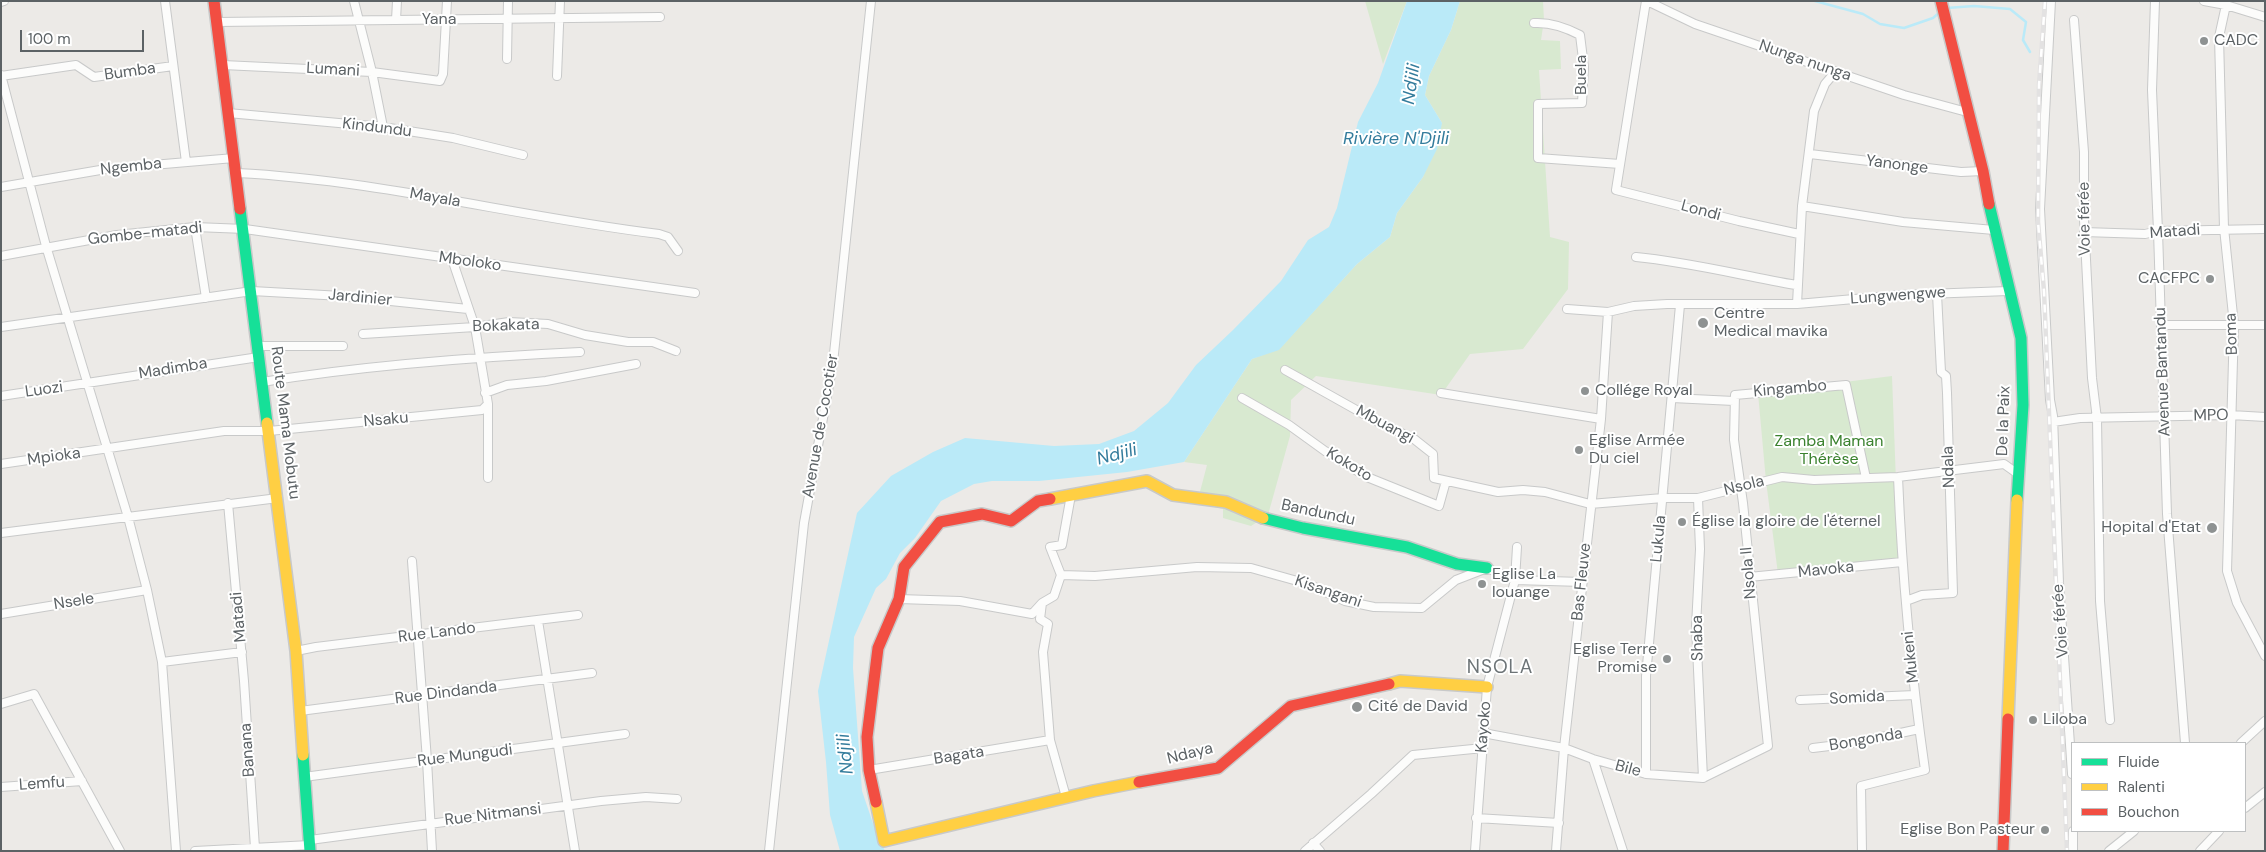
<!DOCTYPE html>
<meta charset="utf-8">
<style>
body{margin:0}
#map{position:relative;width:2266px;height:852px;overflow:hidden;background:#eceae7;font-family:"DM Sans",sans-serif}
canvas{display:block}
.frame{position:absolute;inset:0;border:2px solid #5c6265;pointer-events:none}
.legend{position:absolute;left:2071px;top:742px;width:175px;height:90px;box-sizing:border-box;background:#fff;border:1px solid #bec0c1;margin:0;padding:6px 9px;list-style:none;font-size:15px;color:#5c6265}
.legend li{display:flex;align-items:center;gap:10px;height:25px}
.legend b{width:25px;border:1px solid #bec0c1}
.scale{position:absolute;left:20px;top:30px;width:124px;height:22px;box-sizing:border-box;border:2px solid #5c6265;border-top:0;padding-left:6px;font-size:15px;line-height:18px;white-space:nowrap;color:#5c6265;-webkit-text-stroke:4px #fff;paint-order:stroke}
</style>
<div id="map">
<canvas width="2266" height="852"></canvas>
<div class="frame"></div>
<ul class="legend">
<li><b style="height:6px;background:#16e098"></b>Fluide</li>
<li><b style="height:6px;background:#ffcf43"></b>Ralenti</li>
<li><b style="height:6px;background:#f24e42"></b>Bouchon</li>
</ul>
<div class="scale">100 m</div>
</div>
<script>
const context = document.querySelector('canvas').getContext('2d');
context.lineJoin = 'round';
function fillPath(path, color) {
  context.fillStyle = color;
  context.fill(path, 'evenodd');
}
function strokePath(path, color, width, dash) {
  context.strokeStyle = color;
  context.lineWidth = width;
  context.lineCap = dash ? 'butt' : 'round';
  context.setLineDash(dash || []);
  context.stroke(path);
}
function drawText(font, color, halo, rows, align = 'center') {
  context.font = font + ' "DM Sans",sans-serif';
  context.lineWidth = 4;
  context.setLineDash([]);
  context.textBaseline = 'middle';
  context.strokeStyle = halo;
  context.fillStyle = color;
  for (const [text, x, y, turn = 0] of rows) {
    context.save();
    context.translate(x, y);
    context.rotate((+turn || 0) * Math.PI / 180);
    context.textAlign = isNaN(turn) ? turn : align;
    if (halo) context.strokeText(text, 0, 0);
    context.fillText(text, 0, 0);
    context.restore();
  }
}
fillPath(new Path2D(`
 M1365,1H1407L1383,64Z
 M1460,1H1543L1544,20L1541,40L1560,41L1561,69L1539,70L1550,237L1569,242L1568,289L1523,349L1470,354L1441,395L1316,376L1291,400L1290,436L1268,515L1251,526L1223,518V509L1197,503L1207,465L1184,462L1252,359L1279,349L1357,264L1390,237L1397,213L1423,177L1442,123L1425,95L1429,76L1451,30Z
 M1892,376L1899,561L1778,574L1766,481L1758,393Z`), '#d8e9d0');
fillPath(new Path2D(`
 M1407,1H1460L1451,30L1429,76L1425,95L1442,123L1437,149L1423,177L1397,213L1390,237L1357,264L1279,350L1252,359L1184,462L1127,472L1039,481H992L974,484L941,501L915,538L900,553L886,579L876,588L854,637L853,668L862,791L877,835L885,851H840L830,815L826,762L818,691L857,513L891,476L933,452L965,438L1054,446L1099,444L1134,431L1168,403L1196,365L1233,330L1281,281L1308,240L1329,227L1337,208L1358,122L1378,83Z`), '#baeaf8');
strokePath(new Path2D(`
 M1815,1L1863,14L1880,24L1904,28L1933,18L1940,12
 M1947,8L1974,6L2010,9L2026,22L2023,40L2030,52`), '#baeaf8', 2.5);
const street = new Path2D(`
 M165,1L186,162
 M354,1L372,72L383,127
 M1646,1L1616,190L1739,221L1799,234
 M1647,1L1695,24L1904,95L1967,112
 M2051,1L2040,209L2050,400L2053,416L2059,583L2072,774
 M2155,1L2152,90L2158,231L2167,514L2185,743
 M2204,1L2226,5L2265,17
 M1,2L4,1
 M2226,5L2219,37L2224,228L2234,325L2227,571L2237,603L2265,656
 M396,20L397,1
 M2074,20L2084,152V220L2092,378L2097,419L2100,601L2110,720
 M217,22L660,17
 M1534,23C1551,22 1565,27 1580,35L1584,67L1582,103L1538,104V158L1620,164
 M507,59L508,1
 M223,65L372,72L440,81L443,74L447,1
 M1,75L46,246L128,517L147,590L162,662L176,851
 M1,76L76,65L94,77L173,66
 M557,76L560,1
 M228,113L383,127L453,138L523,155
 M1810,154L1961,172L1983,171
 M237,173C379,180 518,217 659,234L668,237L678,251
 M1,187L106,169L234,158
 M1802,206L1903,222L1994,230
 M195,227L206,298
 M2084,232L2145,234L2158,231L2265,229
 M1,256L117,235L195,227L245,229L695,293
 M1636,257C1690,262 1743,276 1796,285
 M1797,304L1802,206L1814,111L1825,84L1836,71
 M1567,309L1608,312L1634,306L1667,304H1797L1900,295L2008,291
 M2161,325H2265
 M1,327L252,291L342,296L468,309
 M363,334L475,327L509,322L548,324L585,335L628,342H653L676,351
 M258,346H343
 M1285,370L1376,421L1414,439L1433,454L1434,478L1498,492L1523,490L1545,492L1590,504L1663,498H1698L1782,477L1814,480L1898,477L2004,464L2018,474
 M262,382C367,365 474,357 580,352
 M485,393L507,385L546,381L636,364
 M1441,393L1601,419
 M1,396L259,357
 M1242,398L1289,425L1325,451L1367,477L1439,506L1446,481
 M1672,398L1734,401
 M2053,422L2080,418L2231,415L2265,417
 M1,464L224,431H269L482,410L488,404L475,327L452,259
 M488,478V404
 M1698,498L1700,549L1696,626L1703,778
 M228,503L244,681L255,848
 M1,533L278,498
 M412,561L427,760L432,851
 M1061,575L1095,576L1197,567L1251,568L1308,584L1345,601L1374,607L1422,608L1456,580L1487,568L1515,580L1582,582
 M1749,577L1902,562
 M899,599L960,601L1032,614L1042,603
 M1906,601L1922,595L1953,593L1947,393L1946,376L1941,372L1937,294
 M1,614L147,590
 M538,621L575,851
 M296,651L316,647L578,615
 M162,662L242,652
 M1800,700L1915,695
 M1,704L34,694L120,851
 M300,711L592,673
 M1483,733L1564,748L1593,759L1646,774L1703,778L1768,746L1743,503L1734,440L1735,395L1846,385L1866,478
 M2241,743L2265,721
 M1813,748L1854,743L1919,729
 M1593,759L1623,851
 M869,770L1050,740
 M1646,774V676L1680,305
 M304,777L625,734
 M1,787L82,781
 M1066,797L1050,740L1043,652L1048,624L1040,619L1042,603L1054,596L1061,575L1050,547L1062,545L1071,495
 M2245,808L2265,792
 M1476,818L1559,823
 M310,840L601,801L646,797L677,799
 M1313,843L1320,851
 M195,851L310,845
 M769,851L804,523L833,363L871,1
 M1305,851L1371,794L1413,755L1483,748
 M1475,851L1487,687L1515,580L1517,547
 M1556,851L1564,748L1601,419L1608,312
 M1862,851L1861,786L1925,770C1911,672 1902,575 1898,477
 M2073,851V831
 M2109,851L2134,831
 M2200,851L2219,831`);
const fast = new Path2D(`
 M1989,204L2021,338L2023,405L2017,500
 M240,209L267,423
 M1263,518L1303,528L1407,547L1457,564L1487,568
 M303,755L310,851`);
const slow = new Path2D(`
 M267,423L296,651L303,755
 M1050,499L1147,481L1173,495L1226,502L1263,518
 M1389,684L1400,681L1487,687
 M2008,719L2017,500
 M876,802L884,841L1093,791L1139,782`);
const jam = new Path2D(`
 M214,1L240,209
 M1941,1L1983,171L1989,204
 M1139,782L1218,768L1291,706L1389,684
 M876,802L869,770L867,737L878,648L899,599L904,567L940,522L982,514L1011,521L1038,501L1050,499
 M2003,851L2008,719`);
strokePath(street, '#c8c9c9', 10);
strokePath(fast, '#c8c9c9', 14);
strokePath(slow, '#c8c9c9', 14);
strokePath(jam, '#c8c9c9', 14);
strokePath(street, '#fcfcfb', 8);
strokePath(fast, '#16e098', 11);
strokePath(slow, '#ffcf43', 11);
strokePath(jam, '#f24e42', 11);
const rail = new Path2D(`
 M2045,1L2039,85L2038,222L2044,291L2067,851`);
strokePath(rail, '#e3e2e2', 4.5);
strokePath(rail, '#fff', 2.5, [8]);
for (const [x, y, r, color] of [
 [2204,41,5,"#8e9292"],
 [2210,279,5,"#8e9292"],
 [1703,323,6,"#8e9292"],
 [1585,391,5,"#8e9292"],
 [1579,450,5,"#8e9292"],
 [1682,522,5,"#8e9292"],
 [2212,528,6,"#8e9292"],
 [1482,584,5,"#8e9292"],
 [1667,659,5,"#8e9292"],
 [1357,707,6,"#8e9292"],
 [2033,720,5,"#8e9292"],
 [2045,830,5,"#8e9292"]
]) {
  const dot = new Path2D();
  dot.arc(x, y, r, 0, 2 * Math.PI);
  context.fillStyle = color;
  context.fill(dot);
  strokePath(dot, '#fff', 2);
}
drawText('16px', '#5c6265', '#fff', [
 ["Yana",439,20],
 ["Nunga nunga",1805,61,19],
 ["Lumani",333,70,3],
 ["Bumba",130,72,-8],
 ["Buela",1582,75,-90],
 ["Kindundu",377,128,7],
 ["Yanonge",1897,165,7],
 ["Ngemba",131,167,-6],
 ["Mayala",435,198,10],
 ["Londi",1701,211,15],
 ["Voie férée",2085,219,-91],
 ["Matadi",2175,232,-4],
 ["Gombe-matadi",145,234,-6],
 ["Mboloko",470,262,8],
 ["Lungwengwe",1898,296,-4],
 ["Jardinier",360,298,5],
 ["Bokakata",506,326,-2],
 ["Boma",2232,334,-92],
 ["Madimba",173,369,-9],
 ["Avenue Bantandu",2163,372,-92],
 ["Kingambo",1790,389,-5],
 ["Luozi",44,390,-8],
 ["MPO",2211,416,-1],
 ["Nsaku",386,420,-5],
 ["De la Paix",2004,421,-88],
 ["Route Mama Mobutu",285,423,83],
 ["Mbuangi",1385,425,28],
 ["Avenue de Cocotier",821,426,-80],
 ["Mpioka",54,457,-8],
 ["Kokoto",1349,465,31],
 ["Ndala",1949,467,-92],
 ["Nsola",1744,486,-14],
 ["Bandundu",1318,513,12],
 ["Lukula",1659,539,-85],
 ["Mavoka",1826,570,-6],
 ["Nsola II",1749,573,-95],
 ["Bas Fleuve",1582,582,-84],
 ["Kisangani",1328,592,19],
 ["Nsele",74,602,-9],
 ["Matadi",239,617,-95],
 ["Voie férée",2061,621,-94],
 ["Rue Lando",437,633,-7],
 ["Shaba",1698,638,-91],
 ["Mukeni",1911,657,-96],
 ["Rue Dindanda",446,693,-7],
 ["Somida",1857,698,-3],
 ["Kayoko",1484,727,-85],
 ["Bongonda",1866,740,-10],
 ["Banana",248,750,-94],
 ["Ndaya",1190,754,-14],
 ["Rue Mungudi",465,756,-7],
 ["Bagata",959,756,-9],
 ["Bile",1628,769,15],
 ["Lemfu",42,784,-4],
 ["Rue Nitmansi",493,815,-7]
]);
drawText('16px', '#5c6265', '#fff', [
 ["CADC",2214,41],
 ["CACFPC",2200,279,"right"],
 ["Centre",1714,314],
 ["Medical mavika",1714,332],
 ["Collége Royal",1595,391],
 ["Eglise Armée",1589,441],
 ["Du ciel",1589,459],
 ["Église la gloire de l'éternel",1692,522],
 ["Hopital d'Etat",2201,528,"right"],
 ["Eglise La",1492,575],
 ["louange",1492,593],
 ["Eglise Terre",1657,650,"right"],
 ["Promise",1657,668,"right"],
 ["Cité de David",1368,707],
 ["Liloba",2043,720],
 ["Eglise Bon Pasteur",2035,830,"right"]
], 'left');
drawText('16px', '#3b822f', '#fff', [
 ["Zamba Maman",1829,442],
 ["Thérèse",1829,460]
]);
drawText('italic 18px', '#337c9c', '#fff', [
 ["Ndjili",1412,84,-82],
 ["Rivière N'Djili",1396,139],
 ["Ndjili",1117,455,-15],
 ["Ndjili",846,754,-96]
]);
context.letterSpacing = '1px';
drawText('19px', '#6d7477', '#fff', [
 ["NSOLA",1500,668]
]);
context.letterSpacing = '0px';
</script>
